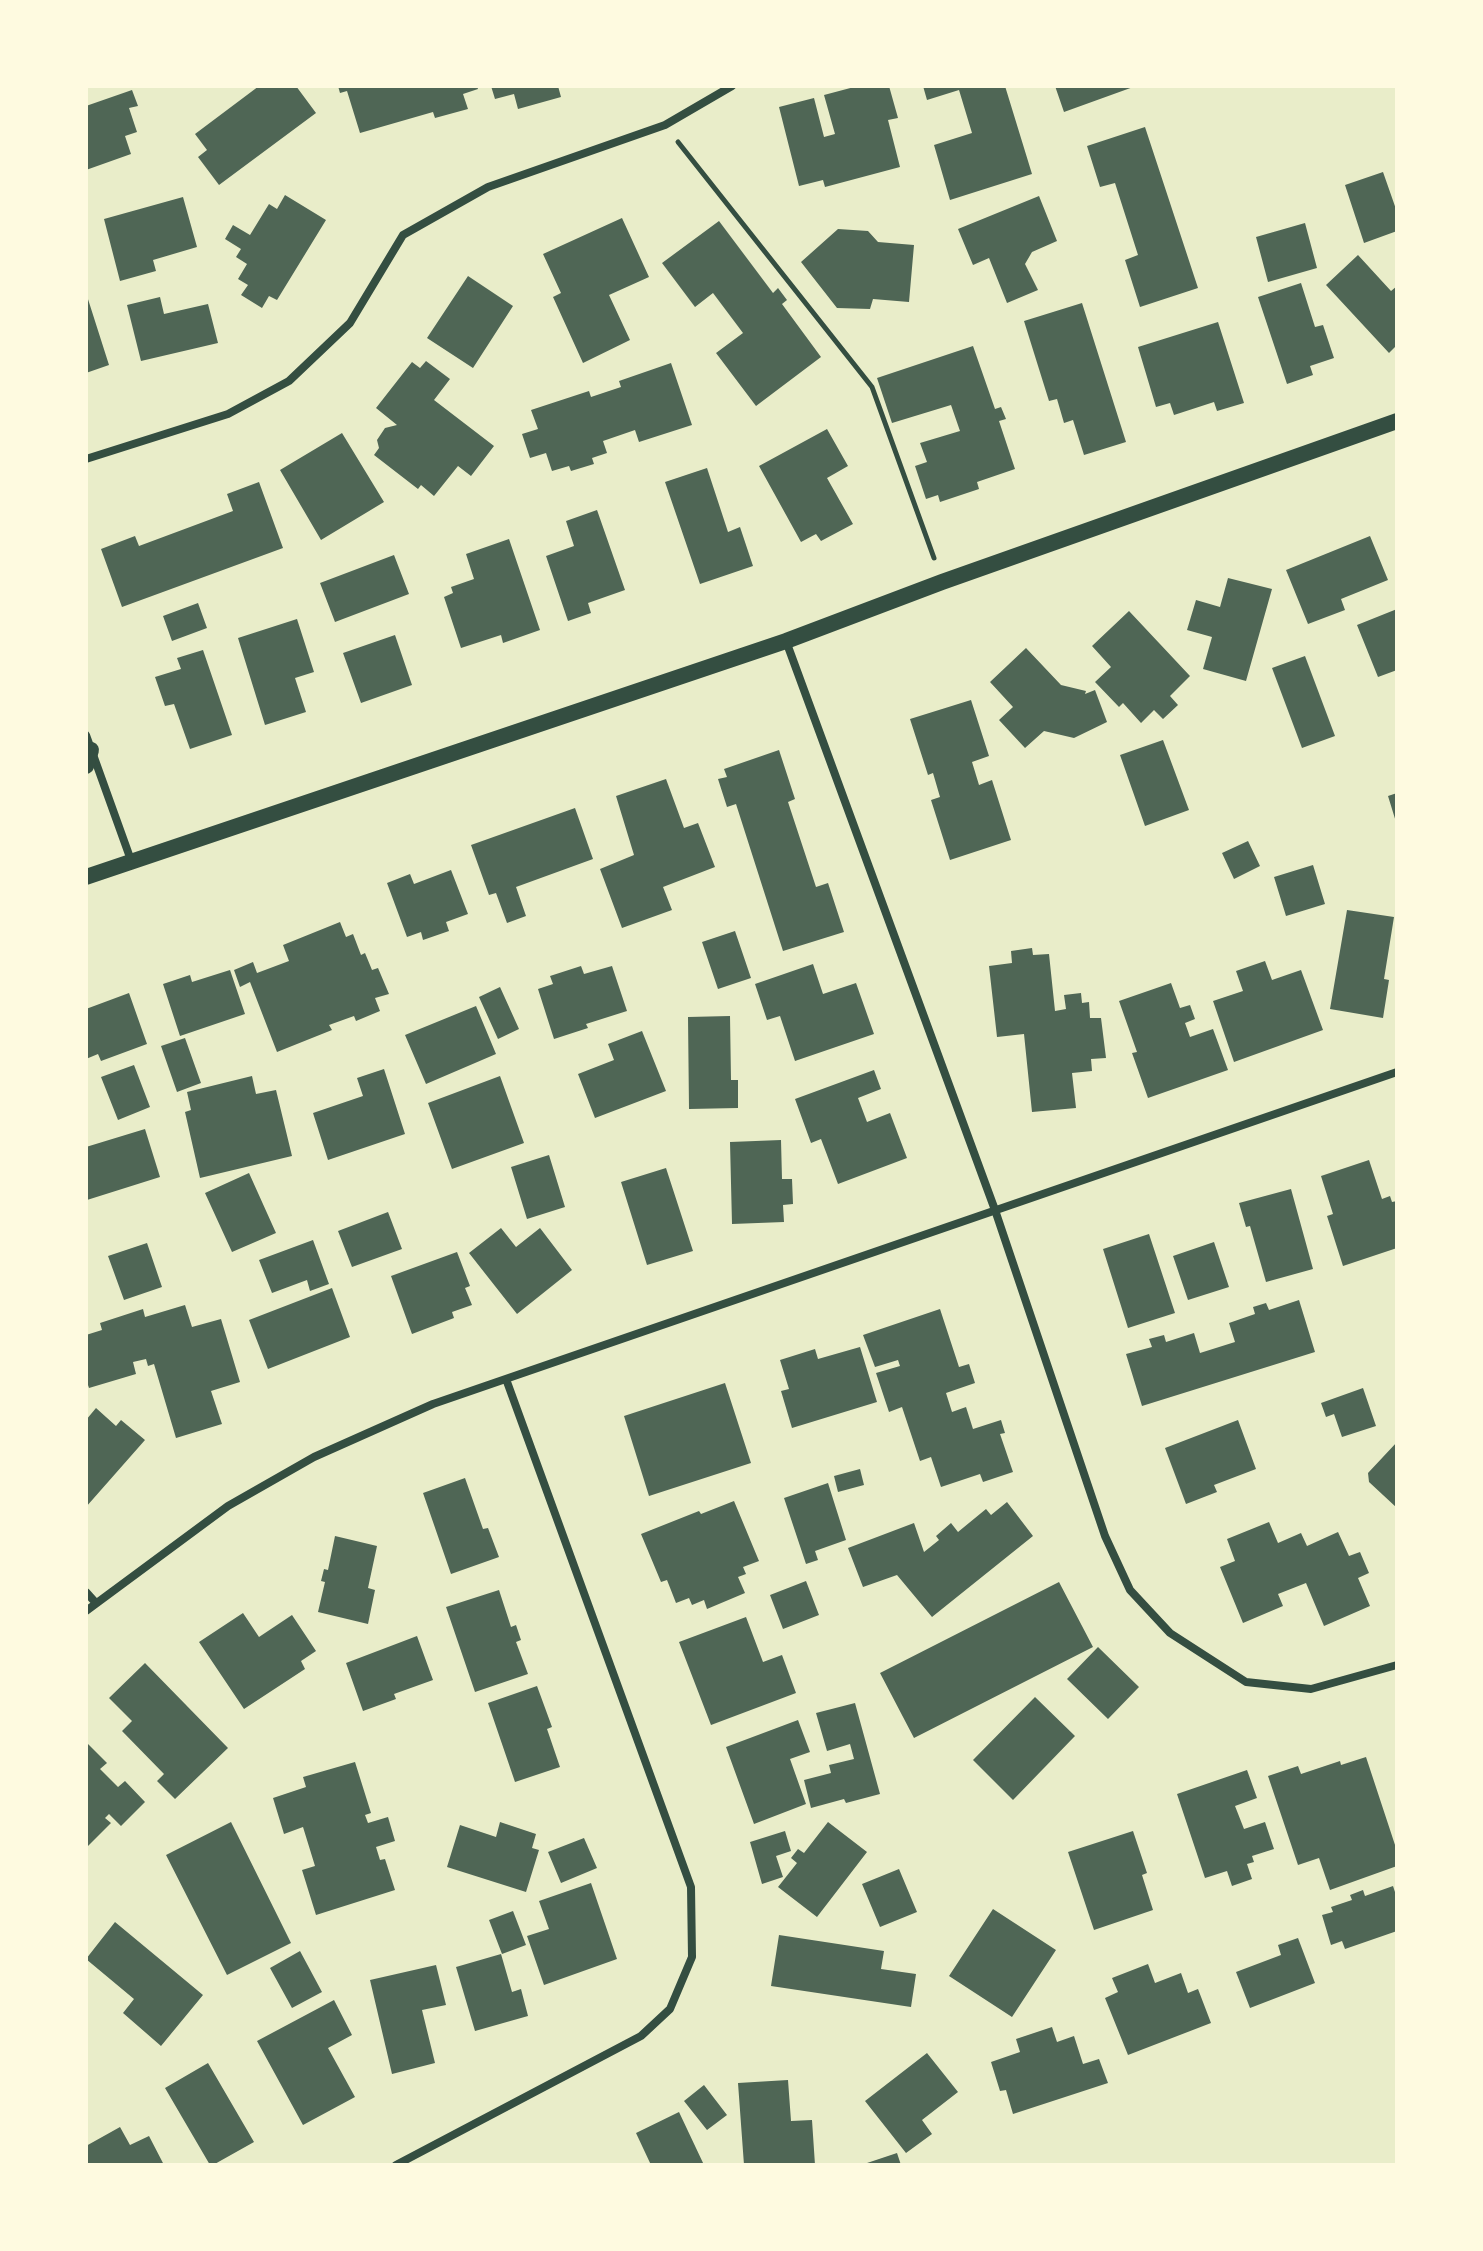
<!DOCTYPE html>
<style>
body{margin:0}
#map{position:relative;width:1483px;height:2251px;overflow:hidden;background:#e9edc9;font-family:Lora,serif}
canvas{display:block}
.frame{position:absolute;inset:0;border:88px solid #fefae0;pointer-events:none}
</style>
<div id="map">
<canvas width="1483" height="2251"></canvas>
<div class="frame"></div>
</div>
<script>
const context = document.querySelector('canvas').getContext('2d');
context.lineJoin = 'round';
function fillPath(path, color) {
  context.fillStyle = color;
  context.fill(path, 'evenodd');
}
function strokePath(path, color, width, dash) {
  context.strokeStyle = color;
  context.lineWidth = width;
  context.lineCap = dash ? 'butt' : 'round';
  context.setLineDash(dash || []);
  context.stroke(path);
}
fillPath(new Path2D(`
 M259,86H296L316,113L219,185L198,157L207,150L195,134Z
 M338,86H477L478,89L463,94L468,109L435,118L433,112L360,133L347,91L340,93Z
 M491,86H558L561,97L518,109L514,94L495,99Z
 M858,86H889L898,118L888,120L900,167L825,187L823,180L799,186L779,107L814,98L824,137L835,134L824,95Z
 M923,86H1005L1032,174L950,200L934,145L972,133L959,90L927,100Z
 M1055,86H1136L1064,112Z
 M132,90L138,106L129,108L137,132L125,136L131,154L86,170V106Z
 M1145,127L1198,288L1140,307L1125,260L1138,255L1115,183L1100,187L1087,146Z
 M1383,172L1397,212V231L1364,243L1345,185Z
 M285,195L326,220L277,300L269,296L262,308L241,295L248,285L238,279L247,264L236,257L241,249L225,239L233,225L250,235L269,204L277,209Z
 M1039,196L1057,241L1032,252L1025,264L1038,290L1007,303L989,258L973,265L958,229Z
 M183,197L197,247L153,260L156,271L120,281L104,219Z
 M622,218L649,277L609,295L630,340L583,363L553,297L561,293L543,254Z
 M719,221L773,293L778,288L787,300L782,304L821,357L756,406L716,353L743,333L713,293L695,307L662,263Z
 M1305,223L1317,268L1268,282L1256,237Z
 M838,229L868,231L878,242L914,245L909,302L873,299L870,309L837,308L801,262Z
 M1358,255L1391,291L1397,286V345L1389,353L1326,285Z
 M468,276L513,306L473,368L427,338Z
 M1301,283L1315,327L1323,325L1334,358L1310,366L1313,375L1287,384L1258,297Z
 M87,296L109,365L86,373V297Z
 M160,297L164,314L208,304L218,343L141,361L127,305Z
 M1082,303L1126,442L1084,455L1073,420L1064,423L1057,399L1049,401L1024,321Z
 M1218,322L1244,403L1217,411L1214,402L1174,415L1170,403L1156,407L1138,347Z
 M973,346L995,409L1001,407L1006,419L999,421L1015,469L977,482L979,489L940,502L938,495L926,499L915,466L927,462L920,443L960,431L951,405L892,423L877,378Z
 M426,361L450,379L434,400L494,446L471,476L458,466L434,496L421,485L418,489L374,455L379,448L377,440L385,428L397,425L376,408L412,362L420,368Z
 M671,363L692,425L639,442L635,430L603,441L607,453L592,458L594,464L571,471L569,466L552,471L546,453L530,458L522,434L538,429L531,410L589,391L591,397L621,387L619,381Z
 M827,429L848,466L827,478L853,524L821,541L816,534L801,542L759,466Z
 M342,433L384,502L321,540L280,470Z
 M707,468L728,532L740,527L753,566L700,584L665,482Z
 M259,482L283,548L122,607L101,549L135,536L139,546L233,511L227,494Z
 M597,510L625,590L588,603L591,613L568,621L546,556L574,546L566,521Z
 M1370,536L1388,580L1341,599L1345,610L1308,624L1286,570Z
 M509,539L540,630L503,643L501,635L461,648L444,597L453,593L451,587L474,579L466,554Z
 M394,555L409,594L335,622L320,583Z
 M1228,578L1272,589L1246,681L1203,669L1212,637L1187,630L1196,600L1220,607Z
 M198,603L207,628L172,641L163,616Z
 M1397,609V670L1378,677L1357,625Z
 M1129,611L1190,676L1170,696L1178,705L1163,719L1154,710L1141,723L1123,703L1119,707L1095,682L1111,667L1092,646Z
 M297,619L314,672L295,678L306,712L265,725L238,638Z
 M395,635L412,685L361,703L343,653Z
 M1026,648L1061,685L1086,691L1085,694L1095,690L1107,722L1074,738L1044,731L1025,748L999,720L1013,707L990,682Z
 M203,650L232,735L190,749L174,704L165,706L155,677L181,669L177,658Z
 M1305,656L1335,736L1302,748L1272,668Z
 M971,700L989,756L972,762L979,785L992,780L1011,840L950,860L931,800L940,797L933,773L928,775L910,719Z
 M1163,740L1189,810L1145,826L1120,755Z
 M779,750L795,799L788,802L816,887L828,883L844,932L783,951L736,804L727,807L718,779L727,777L724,769Z
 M666,779L684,828L698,823L715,867L663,887L672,910L622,928L600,869L634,855L616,796Z
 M1397,793V822H1396L1388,796Z
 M575,808L593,859L516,887L526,916L507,923L496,893L489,895L471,845Z
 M1248,841L1260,866L1234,879L1222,853Z
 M1313,865L1325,904L1286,916L1274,877Z
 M451,870L468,914L446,922L449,931L423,940L421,932L407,937L387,883L410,874L414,884Z
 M1347,910L1394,917L1384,979L1389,980L1383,1018L1330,1009Z
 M340,922L346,937L353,934L361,955L365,953L372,970L378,968L389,994L375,998L380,1011L356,1021L354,1016L329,1025L332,1030L277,1052L250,982L240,987L234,970L253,962L257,973L289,961L283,945Z
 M735,931L751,978L718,989L702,942Z
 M1032,948L1033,955L1049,954L1055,1011L1066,1009L1064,995L1081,993L1082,1003L1089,1002L1090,1018H1101L1106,1058L1091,1059L1092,1071L1072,1073L1076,1108L1032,1112L1024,1034L997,1037L989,966L1012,963L1011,951Z
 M1265,961L1272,980L1301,970L1323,1030L1234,1062L1213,1001L1243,991L1236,971Z
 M813,964L823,994L856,983L874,1034L795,1061L780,1016L767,1020L755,984Z
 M581,966L584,974L612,966L627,1011L586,1024L588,1028L554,1039L538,989L553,984L550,976Z
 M230,970L245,1014L180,1036L163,984L190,975L192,982Z
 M1171,983L1180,1008L1190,1005L1195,1019L1185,1023L1190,1037L1213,1029L1228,1070L1148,1098L1132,1053L1137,1052L1119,1001Z
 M500,987L519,1029L498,1039L479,997Z
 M129,993L147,1044L101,1061L98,1054L86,1059V1009Z
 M476,1006L496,1054L426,1084L405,1035Z
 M730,1016L731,1080H738V1108L689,1109L688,1017Z
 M642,1031L666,1091L595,1118L578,1074L614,1060L608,1044Z
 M185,1038L201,1083L177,1092L161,1046Z
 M134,1065L150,1107L118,1120L101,1077Z
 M384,1069L405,1134L328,1160L313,1113L363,1096L357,1078Z
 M874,1070L881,1089L858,1098L867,1122L890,1113L907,1158L838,1184L821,1139L811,1143L795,1099Z
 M252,1076L256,1094L276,1090L292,1156L200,1178L185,1112L191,1110L187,1092Z
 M500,1076L524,1143L452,1169L428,1103Z
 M145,1129L160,1177L87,1200L86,1147Z
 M781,1140L782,1179H792L793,1204L783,1205L784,1222L732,1224L730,1142Z
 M549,1155L565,1207L527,1219L511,1167Z
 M1369,1160L1382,1199L1390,1196L1392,1202L1397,1201V1248L1343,1266L1327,1216L1333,1214L1321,1176Z
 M666,1168L693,1251L647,1265L621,1182Z
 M249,1173L276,1233L232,1252L205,1193Z
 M1291,1189L1313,1269L1266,1282L1250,1226L1246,1227L1239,1203Z
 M388,1212L402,1249L352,1267L338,1231Z
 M501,1228L516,1247L540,1228L572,1270L517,1314L469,1253Z
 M1149,1234L1175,1313L1128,1328L1103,1249Z
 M313,1240L329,1284L310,1291L307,1280L272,1293L259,1260Z
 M1214,1242L1229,1287L1188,1300L1173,1256Z
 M147,1243L162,1287L124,1300L108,1256Z
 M457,1252L470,1286L465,1288L472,1305L452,1312L454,1318L412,1334L391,1276Z
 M332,1288L350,1337L268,1369L249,1320Z
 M1299,1300L1315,1352L1142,1406L1126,1354L1152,1347L1149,1339L1164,1335L1166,1342L1194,1333L1200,1353L1235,1342L1229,1323L1255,1314L1253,1307L1266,1303L1269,1310Z
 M185,1305L192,1327L221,1319L240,1382L211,1391L222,1424L176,1438L154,1364L148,1366L146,1359L133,1362L136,1374L89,1388L86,1379V1335L102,1330L100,1323L143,1309L145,1317Z
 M940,1309L959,1367L969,1364L975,1383L946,1393L952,1412L966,1407L973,1429L1001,1420L1005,1433L1000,1434L1013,1472L983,1482L980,1474L941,1487L931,1457L920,1461L902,1407L889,1412L876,1373L900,1366L898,1360L875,1367L863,1335Z
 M860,1347L877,1402L792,1428L781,1391L789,1389L780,1360L815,1349L818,1359Z
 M725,1383L751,1463L649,1496L624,1416Z
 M1363,1388L1376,1426L1342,1437L1334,1414L1326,1417L1321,1403Z
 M96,1408L116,1426L121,1420L145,1440L86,1507V1420Z
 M1238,1420L1256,1469L1214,1485L1217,1492L1186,1504L1165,1448Z
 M1397,1442V1508L1369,1482L1368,1473Z
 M860,1469L864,1485L838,1492L834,1476Z
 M465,1478L483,1529L488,1528L499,1557L451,1574L423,1493Z
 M828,1483L846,1540L815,1551L818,1560L806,1564L784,1498Z
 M734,1501L759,1561L743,1567L746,1574L738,1577L745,1593L707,1609L704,1600L692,1605L689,1598L676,1603L667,1580L661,1582L641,1534L699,1511L701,1514Z
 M1007,1502L1033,1536L932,1617L897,1575L863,1587L848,1548L914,1523L924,1552L939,1540L936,1536L951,1523L958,1532L986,1509L991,1515Z
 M1269,1522L1278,1543L1301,1533L1307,1546L1338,1532L1349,1556L1360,1552L1369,1573L1358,1578L1370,1606L1324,1626L1306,1583L1278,1594L1283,1606L1243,1623L1220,1567L1235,1561L1227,1539Z
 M335,1536L377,1546L368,1588L375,1590L368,1624L318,1612L325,1582L321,1581L324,1569L328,1570Z
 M806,1581L819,1615L783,1629L770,1595Z
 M1059,1582L1093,1647L914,1738L880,1673Z
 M499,1590L511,1627L516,1625L521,1640L516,1642L528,1674L475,1692L446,1607Z
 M243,1613L259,1637L292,1615L316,1651L301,1661L305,1669L244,1709L199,1642Z
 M746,1617L763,1662L782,1655L796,1693L711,1725L679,1642Z
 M417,1636L433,1680L394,1694L396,1699L363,1711L346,1663Z
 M1098,1647L1139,1687L1108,1719L1067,1679Z
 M145,1663L228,1748L175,1799L157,1781L164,1774L122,1731L132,1721L109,1698Z
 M537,1686L552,1727L547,1729L560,1767L515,1782L488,1703Z
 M1035,1697L1075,1736L1013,1800L973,1760Z
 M855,1703L880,1794L846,1803L844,1799L811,1808L804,1780L831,1773L829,1765L854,1759L850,1744L827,1751L816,1713Z
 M798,1720L810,1752L790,1759L806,1804L754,1824L726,1747Z
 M86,1742L107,1763L100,1769L118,1787L125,1781L145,1802L121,1826L109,1814L105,1818L111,1823L86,1848Z
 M1366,1757L1397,1851V1866L1330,1890L1319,1858L1298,1865L1268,1776L1298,1766L1301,1774L1340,1761L1341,1765Z
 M355,1762L371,1813L365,1815L368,1823L388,1817L395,1841L376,1847L380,1860L385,1859L395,1890L316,1915L302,1870L315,1866L303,1827L284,1834L273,1798L306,1787L303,1777Z
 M1247,1770L1257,1798L1235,1806L1244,1829L1265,1822L1274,1849L1252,1856L1254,1862L1247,1864L1252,1879L1232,1886L1227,1871L1205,1878L1177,1794Z
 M231,1822L291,1943L227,1975L166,1855Z
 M500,1822L536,1834L532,1848L539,1850L526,1892L447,1867L460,1825L496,1837Z
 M828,1822L867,1852L817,1917L778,1887L797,1863L791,1858L798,1849L804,1853Z
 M785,1831L791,1851L776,1856L783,1877L762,1884L750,1842Z
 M1133,1831L1147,1873L1142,1875L1153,1910L1094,1930L1068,1852Z
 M584,1838L597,1868L561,1883L548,1852Z
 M899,1869L917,1912L880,1927L862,1884Z
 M591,1883L617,1959L544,1985L527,1936L549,1929L539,1901Z
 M1393,1886L1397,1898V1931L1345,1949L1342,1941L1331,1945L1322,1915L1333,1912L1331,1907L1352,1900L1350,1895L1363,1890L1365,1896Z
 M993,1909L1056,1950L1012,2017L949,1976Z
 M513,1911L526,1945L502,1954L489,1920Z
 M115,1922L203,1995L161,2046L123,2013L134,1999L86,1959Z
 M779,1935L884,1951L881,1969L916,1974L911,2007L771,1986Z
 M1298,1938L1315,1983L1250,2008L1236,1972L1281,1955L1278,1945Z
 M300,1951L322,1992L292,2008L270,1968Z
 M501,1954L512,1992L521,1989L528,2016L475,2031L456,1967Z
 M1148,1964L1155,1983L1181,1973L1188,1993L1198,1989L1211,2023L1128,2055L1105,1998L1118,1992L1112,1978Z
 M436,1965L446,2005L422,2010L435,2063L392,2074L370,1980Z
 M334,2000L352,2035L328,2048L355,2097L303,2125L257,2041Z
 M1052,2027L1057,2042L1074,2036L1083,2064L1099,2059L1108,2083L1013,2114L1006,2090L1000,2091L991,2062L1020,2052L1016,2039Z
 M927,2053L958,2092L922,2120L932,2134L906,2153L865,2101Z
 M208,2063L254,2142L213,2165H210L165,2088Z
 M788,2080L791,2121L812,2120L815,2165H744L738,2083Z
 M704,2085L727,2115L707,2130L684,2101Z
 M679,2112L704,2165H651L636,2133Z
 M120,2127L130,2145L149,2136L164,2165H86V2146Z
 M897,2153L901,2165H864V2164Z`), '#4f6655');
strokePath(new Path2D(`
 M678,142L872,387L934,558`), '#344e41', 5);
strokePath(new Path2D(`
 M86,459L228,414L289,381L350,323L403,235L488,187L665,125L732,86
 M786,641L995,1210L1105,1536L1130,1590L1170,1633L1246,1682L1311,1689L1397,1665
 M86,735L132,863
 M86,1592L95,1602
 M86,1611L228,1506L314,1457L433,1404L1397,1072
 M396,2165L641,2036L670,2009L692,1957L691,1887L506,1379`), '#344e41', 8);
strokePath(new Path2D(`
 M86,766L91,750
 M86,877L786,641L942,582L1397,421`), '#344e41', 16);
</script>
